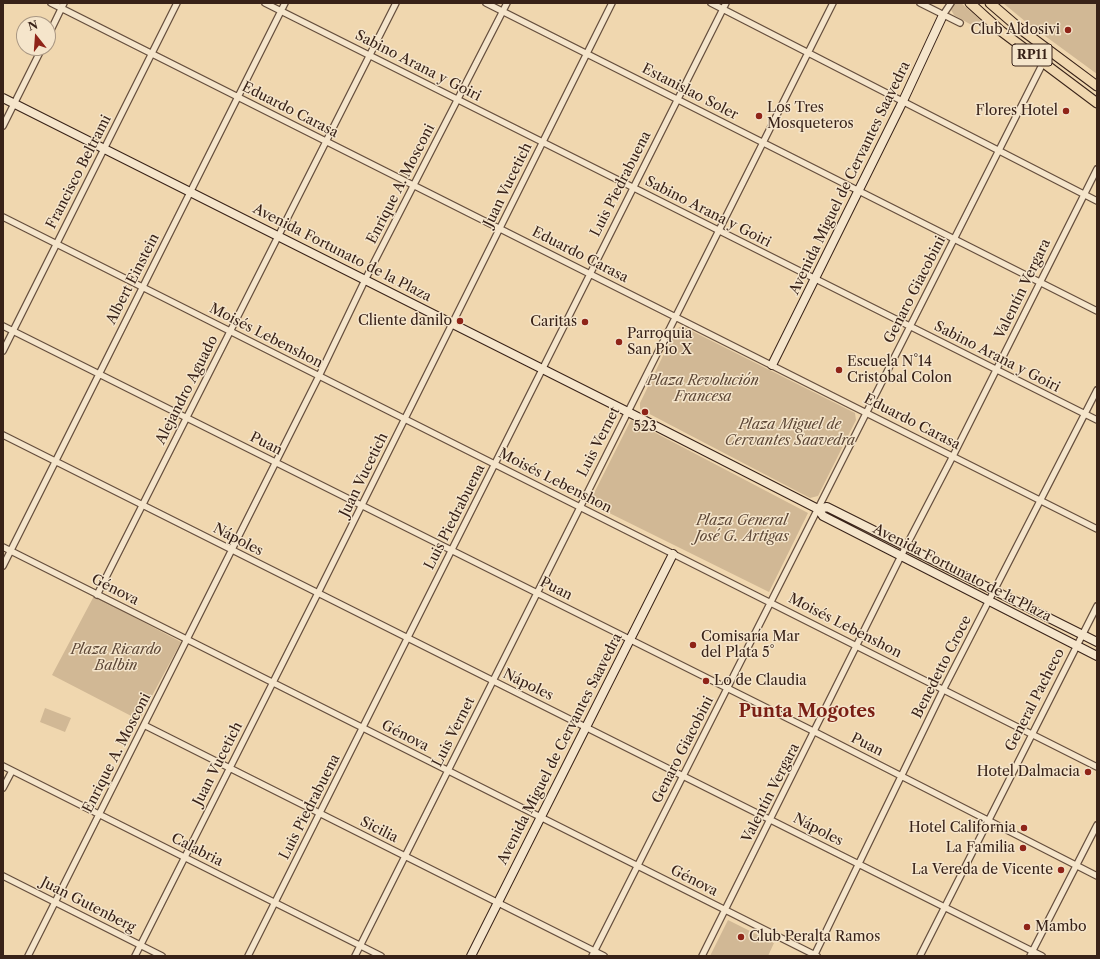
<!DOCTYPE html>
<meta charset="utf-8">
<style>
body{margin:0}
#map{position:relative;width:1100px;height:959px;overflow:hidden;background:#f0d7af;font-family:"Libre Caslon Text",serif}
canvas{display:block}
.frame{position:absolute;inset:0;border:4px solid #382218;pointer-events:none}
.north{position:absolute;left:16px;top:16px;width:40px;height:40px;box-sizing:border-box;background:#f5e5cb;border:1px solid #a99783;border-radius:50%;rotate:343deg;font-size:11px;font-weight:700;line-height:16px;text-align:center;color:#382218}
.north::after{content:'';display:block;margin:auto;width:14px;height:18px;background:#8f2418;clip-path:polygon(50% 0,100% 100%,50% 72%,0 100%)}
</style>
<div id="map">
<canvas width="1100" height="959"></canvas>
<div class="frame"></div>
<div class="north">N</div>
</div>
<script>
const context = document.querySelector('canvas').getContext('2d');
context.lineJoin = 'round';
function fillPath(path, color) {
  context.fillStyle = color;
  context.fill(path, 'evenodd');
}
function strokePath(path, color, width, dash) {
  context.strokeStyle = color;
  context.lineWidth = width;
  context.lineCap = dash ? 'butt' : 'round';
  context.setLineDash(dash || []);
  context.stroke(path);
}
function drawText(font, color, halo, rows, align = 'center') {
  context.font = font + ' "Libre Caslon Text",serif';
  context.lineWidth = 3;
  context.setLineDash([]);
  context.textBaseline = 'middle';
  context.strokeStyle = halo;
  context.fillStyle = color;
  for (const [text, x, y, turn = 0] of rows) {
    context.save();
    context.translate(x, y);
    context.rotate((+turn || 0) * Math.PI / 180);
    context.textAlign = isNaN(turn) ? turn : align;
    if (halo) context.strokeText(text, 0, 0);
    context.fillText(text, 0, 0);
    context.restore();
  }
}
fillPath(new Path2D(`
 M955,3H961L992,30L990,31L978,23L975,27L954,15L951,10Z
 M1003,3H1097V74L1026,22Z
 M682,326L855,413L856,420L818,496L810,498L640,409V403L676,329Z
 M631,420L808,513L769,592L589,503Z
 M94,596L181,642L139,720L52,675Z
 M45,708L71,718L65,732L40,722Z
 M728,920L774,943L768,956H710Z`), '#d1b895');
const street = new Path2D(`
 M51,3L1097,529
 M265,3L1097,420
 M486,3L1097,311
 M711,3L1097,201
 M920,3L960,23
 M943,15L951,3
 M48,36L64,3
 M3,126L42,48
 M3,217L1097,767
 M3,326L815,732L1097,876
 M3,351L177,3
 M3,435L1042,956
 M3,547L817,956
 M3,566L285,3
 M97,595L396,3
 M144,725L604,956
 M3,766L381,956
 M3,788L12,771
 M3,876L162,956
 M28,956L319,376L365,280L507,3
 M135,956L318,593L612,3
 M248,956L726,3
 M355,956L833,3
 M592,956L1043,63
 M702,956L901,556L953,456L1097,169
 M814,956L943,690L1097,390
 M920,956L1097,606
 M1030,956L1097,825`);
const secondary = new Path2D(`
 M3,98L628,412L818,509L823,516L1097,656
 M772,365L903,101L943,15
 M818,509L827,507L1097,642
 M471,956L673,554`);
const primary = new Path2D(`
 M970,3L1001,31L1097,103
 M990,3L1019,28L1097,86`);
strokePath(street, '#664f3e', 8);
strokePath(secondary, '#382218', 10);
strokePath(primary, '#382218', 11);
strokePath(street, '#f5e5cb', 5.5);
strokePath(secondary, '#f5e5cb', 8);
strokePath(primary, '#f0d7af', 9);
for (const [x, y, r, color] of [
 [1068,30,4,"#8f2418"],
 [1066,111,4,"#8f2418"],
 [759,116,4,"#8f2418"],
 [460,321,4,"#8f2418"],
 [585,322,4,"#8f2418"],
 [619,342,4,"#8f2418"],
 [839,370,4,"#8f2418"],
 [645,412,4,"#8f2418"],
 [693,645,4,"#8f2418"],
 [706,681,4,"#8f2418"],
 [1088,772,4,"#8f2418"],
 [1024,828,4,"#8f2418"],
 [1023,848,4,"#8f2418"],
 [1061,870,4,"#8f2418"],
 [1027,927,4,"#8f2418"],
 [741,937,4,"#8f2418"]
]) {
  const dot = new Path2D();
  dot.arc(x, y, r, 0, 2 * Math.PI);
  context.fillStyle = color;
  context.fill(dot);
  strokePath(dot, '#f5e5cb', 1.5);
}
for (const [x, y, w] of [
 [1032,55,40]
]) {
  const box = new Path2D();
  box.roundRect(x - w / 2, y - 11, w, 22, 3);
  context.fillStyle = '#f5e5cb';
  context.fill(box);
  strokePath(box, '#382218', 1);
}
drawText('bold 13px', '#382218', null, [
 ["RP11",1032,55]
]);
drawText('14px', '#382218', '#f5e5cb', [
 ["Club Aldosivi",1060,30],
 ["Los Tres",767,108,"left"],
 ["Mosqueteros",767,124,"left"],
 ["Flores Hotel",1058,111],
 ["Cliente danilo",452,321],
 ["Caritas",577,322],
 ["Parroquia",627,334,"left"],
 ["San Pío X",627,350,"left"],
 ["Escuela N°14",847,362,"left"],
 ["Cristobal Colon",847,378,"left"],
 ["523",645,427,"center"],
 ["Comisaría Mar",701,637,"left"],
 ["del Plata 5°",701,653,"left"],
 ["Lo de Claudia",714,681,"left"],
 ["Hotel Dalmacia",1080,772],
 ["Hotel California",1016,828],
 ["La Familia",1015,848],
 ["La Vereda de Vicente",1053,870],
 ["Mambo",1035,927,"left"],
 ["Club Peralta Ramos",749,937,"left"]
], 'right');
drawText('14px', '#382218', '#f5e5cb', [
 ["Sabino Arana y Goiri",418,66,27],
 ["Estanislao Soler",690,92,27],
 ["Eduardo Carasa",290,110,27],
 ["Francisco Beltrami",79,172,-63],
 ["Avenida Miguel de Cervantes Saavedra",850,178,-64],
 ["Enrique A. Mosconi",401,184,-63],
 ["Luis Piedrabuena",621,184,-63],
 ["Juan Vucetich",508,185,-64],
 ["Sabino Arana y Goiri",708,212,27],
 ["Avenida Fortunato de la Plaza",342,253,27],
 ["Eduardo Carasa",580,255,27],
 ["Albert Einstein",133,279,-63],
 ["Valentín Vergara",1023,289,-64],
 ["Genaro Giacobini",915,290,-63],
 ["Moisés Lebenshon",266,336,27],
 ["Sabino Arana y Goiri",997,357,27],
 ["Alejandro Aguado",187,390,-63],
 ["Eduardo Carasa",912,422,27],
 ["Luis Vernet",599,442,-63],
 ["Puan",266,444,27],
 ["Juan Vucetich",364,475,-64],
 ["Moisés Lebenshon",555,481,27],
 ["Luis Piedrabuena",455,517,-63],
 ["Nápoles",238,540,27],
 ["Avenida Fortunato de la Plaza",962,573,27],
 ["Puan",556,589,27],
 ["Génova",115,590,27],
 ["Moisés Lebenshon",845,626,27],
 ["Benedetto Croce",942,667,-63],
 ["Nápoles",528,685,26],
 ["General Pacheco",1035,700,-63],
 ["Luis Vernet",454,732,-63],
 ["Génova",405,736,27],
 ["Puan",867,745,27],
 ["Avenida Miguel de Cervantes Saavedra",560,749,-63],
 ["Genaro Giacobini",683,750,-63],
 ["Enrique A. Mosconi",117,753,-63],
 ["Juan Vucetich",218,764,-63],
 ["Valentín Vergara",771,793,-63],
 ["Luis Piedrabuena",310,807,-63],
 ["Sicilia",379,830,27],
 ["Nápoles",818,830,27],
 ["Calabria",197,850,27],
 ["Génova",694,881,27],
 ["Juan Gutenberg",88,905,27]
]);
drawText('italic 14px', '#5e4837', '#f5e5cb', [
 ["Plaza Revolución",703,381],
 ["Francesa",703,397],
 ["Plaza Miguel de",790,425],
 ["Cervantes Saavedra",790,441],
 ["Plaza General",742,521],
 ["José G. Artigas",742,537],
 ["Plaza Ricardo",116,650],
 ["Balbin",116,666]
]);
drawText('bold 18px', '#7a1f14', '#f5e5cb', [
 ["Punta Mogotes",807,712]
]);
</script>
